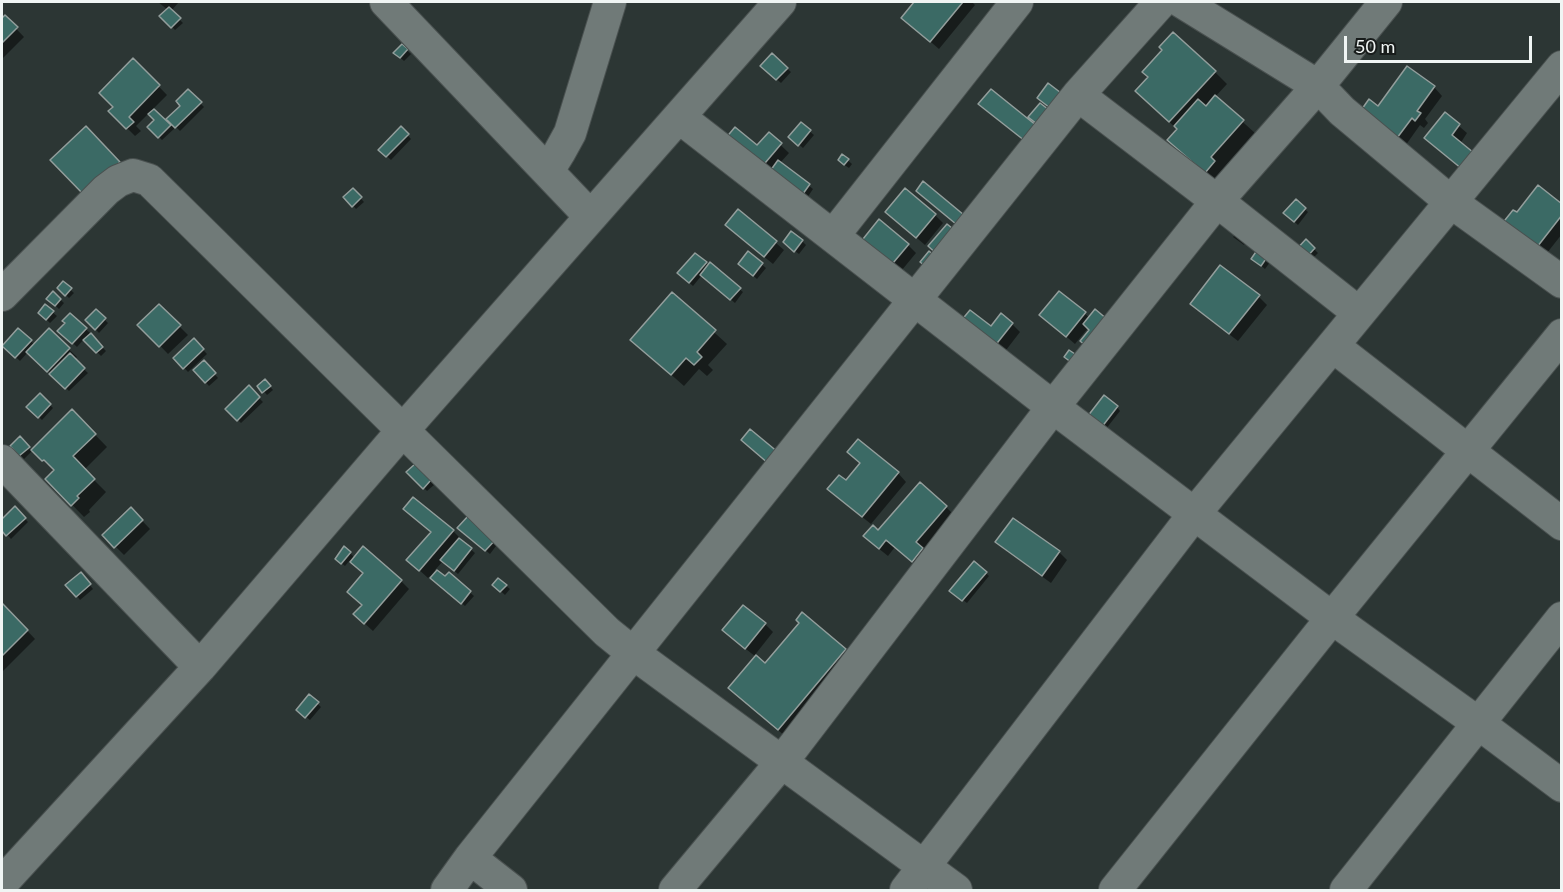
<!DOCTYPE html>
<style>
body{margin:0}
#map{position:relative;width:1563px;height:892px;overflow:hidden;background:#2c3634;font-family:Lato,sans-serif}
canvas{display:block}
.frame{position:absolute;inset:0;border:3px solid #f0f5f4;pointer-events:none}
.scale{position:absolute;left:1344px;top:36px;width:188px;height:27px;box-sizing:border-box;border:3px solid #f0f5f4;border-top:0;padding-left:8px;font-size:18px;line-height:21px;white-space:nowrap;color:#f0f5f4;-webkit-text-stroke:4px #181c1b;paint-order:stroke}
</style>
<div id="map">
<canvas width="1563" height="892"></canvas>
<div class="frame"></div>
<div class="scale">50 m</div>
</div>
<script>
const context = document.querySelector('canvas').getContext('2d');
context.lineJoin = 'round';
function fillPath(path, color) {
  context.fillStyle = color;
  context.fill(path, 'evenodd');
}
function strokePath(path, color, width, dash) {
  context.strokeStyle = color;
  context.lineWidth = width;
  context.lineCap = dash ? 'butt' : 'round';
  context.setLineDash(dash || []);
  context.stroke(path);
}
fillPath(new Path2D(`
 M158,2H179L171,11L183,23L175,30L162,16L168,10Z
 M916,2H972L975,5L939,49L903,18Z
 M5,17L24,37L2,59V20Z
 M402,46L411,54L404,61L395,53Z
 M772,55L791,72L781,83L762,66Z
 M133,60L167,95L153,109L166,122L183,106L188,91L204,107L180,131L176,127L162,140L149,127L156,120L149,113L136,126L141,131L135,136L110,111L115,107Z
 M1215,72L1227,84L1215,97L1255,133L1223,170L1227,174L1218,184L1182,152L1178,130L1149,103Z
 M1434,87L1442,96L1425,119L1428,123L1424,128L1420,125L1403,149L1379,108Z
 M1445,114L1467,133L1460,144L1471,176L1426,138Z
 M801,124L814,135L803,148L790,137Z
 M401,128L411,139L391,160L380,150Z
 M769,134L789,153L780,163L813,189L805,201L769,176L758,147Z
 M843,156L852,164L849,168L843,164Z
 M353,190L364,202L356,209L345,197Z
 M1296,201L1308,212L1298,225L1285,213Z
 M1562,205V234L1543,258L1517,214Z
 M739,211L784,250L773,264L735,233Z
 M935,215L943,223L925,245L896,220Z
 M1237,233L1247,241L1244,245L1233,237Z
 M802,241L806,245L799,254L788,246Z
 M1306,241L1318,253L1309,262Z
 M908,245L916,253L897,276L869,252Z
 M748,253L766,268L757,279L743,267Z
 M1273,258L1265,269L1253,259Z
 M706,263L743,292L735,303L702,275L693,286L683,277Z
 M63,283L74,293L69,298L59,288Z
 M53,293L64,303L59,309L48,298Z
 M1059,293L1090,318L1113,326L1091,330L1088,328L1075,344L1041,315Z
 M672,294L727,344L708,365L713,370L707,376L699,369L684,386L632,340Z
 M1259,297L1267,305L1238,341L1200,312Z
 M45,306L57,316L50,323L40,313Z
 M159,306L188,335L168,354L140,325Z
 M96,311L108,323L99,333L87,320Z
 M70,315L90,333L89,334L106,351L101,356L84,339L77,347L60,331L67,323Z
 M1012,324L1020,332L1003,354L970,330L991,328Z
 M19,330L35,345L49,330L77,357L74,360L88,373L69,391L28,352L20,361L4,346Z
 M194,340L207,354L188,372L175,358Z
 M204,362L218,378L209,386L195,370Z
 M265,381L273,390L267,395L259,386Z
 M249,388L263,402L241,423L227,409Z
 M40,395L53,408L42,420L28,407Z
 M1117,407L1120,411L1102,434L1089,425Z
 M72,411L107,447L84,470L106,492L89,510L90,512L84,517L47,479L55,472L33,450L24,459L12,446L20,438L32,451Z
 M862,464L898,473L906,482L871,524L837,497L846,482Z
 M415,466L434,485L427,491L408,472Z
 M946,507L954,515L920,569L895,547L888,556L873,544L879,532Z
 M15,508L28,522L11,539L2,529V521Z
 M131,509L150,529L124,555L104,535Z
 M453,531L461,539L460,540L475,553L458,574L443,561L435,570L445,579L449,574L474,596L465,606L430,576L428,578L417,568Z
 M463,532L499,542L490,554Z
 M997,542L1059,552L1067,560L1051,583L1005,550Z
 M350,553L355,558L401,581L409,589L373,631L363,622L364,574L350,560L345,566L340,562Z
 M986,573L989,576L967,603L955,594Z
 M84,578L93,589L80,600L77,596Z
 M494,585L506,586L510,589L505,595Z
 M2,604L35,639L2,672Z
 M765,624L773,632L754,656L765,665L845,650L857,662L791,741L742,700L730,688L756,657L732,638Z
 M309,696L321,707L310,720L301,713Z`), '#0007');
const building = new Path2D(`
 M914,2H963L930,42L901,18Z
 M169,7L181,18L171,28L159,16Z
 M5,15L18,27L2,43V18Z
 M1173,32L1216,71L1169,122L1135,91L1148,77L1142,72L1162,50L1159,47Z
 M402,44L408,49L400,58L393,53Z
 M772,53L788,68L776,80L760,66Z
 M133,58L160,85L129,117L134,122L126,129L108,111L113,107L99,93Z
 M1407,66L1435,86L1417,111L1421,113L1415,121L1412,118L1394,142L1357,116L1369,99L1378,106Z
 M1048,83L1065,96L1054,111L1037,98Z
 M188,89L202,102L175,128L166,119L180,106L176,101Z
 M991,89L1037,126L1025,141L978,104Z
 M1215,95L1244,120L1211,157L1215,161L1205,173L1167,140L1177,129L1174,126L1198,99L1206,106Z
 M1040,103L1053,113L1041,127L1028,117Z
 M154,109L171,125L158,138L147,127L154,120L148,114Z
 M1445,112L1460,124L1452,135L1474,153L1462,169L1424,138Z
 M801,122L811,130L798,146L788,137Z
 M86,126L120,162L85,196L50,160Z
 M401,126L409,134L386,157L378,150Z
 M735,127L757,145L769,132L782,143L760,169L725,139Z
 M842,154L849,159L844,165L838,160Z
 M778,160L810,184L800,198L768,174Z
 M923,181L970,220L962,229L916,191Z
 M1538,185L1562,204V215L1534,251L1501,225L1513,210L1517,212Z
 M353,188L362,197L352,207L343,197Z
 M905,188L936,214L916,238L885,212Z
 M1296,199L1306,208L1294,222L1283,213Z
 M738,209L777,241L764,257L725,225Z
 M879,219L909,244L888,269L859,244Z
 M947,224L958,233L939,256L928,246Z
 M791,231L803,240L794,252L783,242Z
 M1306,239L1315,248L1305,259L1295,251Z
 M1260,246L1270,253L1261,266L1251,259Z
 M748,251L763,263L753,276L738,264Z
 M929,251L938,259L929,269L920,262Z
 M695,253L707,262L689,283L677,273Z
 M710,262L741,288L730,300L700,275Z
 M1220,265L1260,295L1229,334L1190,304Z
 M63,281L72,288L65,296L57,288Z
 M53,291L61,299L55,306L46,299Z
 M1059,291L1086,312L1066,337L1039,315Z
 M672,292L716,330L697,352L702,357L694,365L686,358L671,375L630,340Z
 M45,304L54,311L46,320L38,313Z
 M159,304L181,325L159,347L137,325Z
 M96,309L106,318L95,330L85,320Z
 M1095,309L1114,325L1092,351L1080,341L1089,330L1083,324Z
 M970,310L991,326L1001,313L1013,323L994,347L960,322Z
 M70,313L87,328L72,344L57,331L65,323L62,321Z
 M18,328L32,340L15,358L2,346Z
 M49,328L70,348L47,372L26,352Z
 M91,333L103,347L96,353L83,340Z
 M194,338L204,349L183,369L173,358Z
 M1069,350L1084,360L1079,368L1064,357Z
 M70,353L85,368L65,389L49,374Z
 M204,360L216,373L205,383L193,370Z
 M265,379L271,386L262,393L257,386Z
 M249,385L260,397L237,421L225,409Z
 M40,393L51,404L38,418L26,407Z
 M1104,395L1118,406L1098,432L1084,421Z
 M72,409L96,434L73,456L95,479L77,496L79,498L71,506L45,479L54,470L44,460L42,461L31,450Z
 M750,429L779,453L769,464L741,440Z
 M20,436L30,447L19,456L10,446Z
 M858,439L899,472L862,517L827,489L839,475L846,480L860,463L847,452Z
 M415,464L431,480L423,489L406,472Z
 M920,482L947,506L916,542L923,548L912,562L886,540L879,549L863,536L873,525L878,530Z
 M413,497L454,530L419,571L406,560L431,532L403,509Z
 M15,506L26,518L6,536L2,531V519Z
 M131,507L143,520L114,548L102,535Z
 M469,515L497,538L485,551L457,528Z
 M1013,518L1060,551L1042,576L995,542Z
 M459,538L472,548L454,571L440,560Z
 M344,546L351,552L341,564L335,559Z
 M363,546L402,580L364,624L353,614L362,605L347,592L363,573L350,562Z
 M974,561L987,572L962,601L949,591Z
 M437,570L445,576L449,572L471,591L461,604L430,578Z
 M81,572L91,584L76,597L65,585Z
 M498,578L507,585L500,592L492,585Z
 M2,603L28,630L2,656Z
 M743,605L766,623L745,649L722,630Z
 M802,612L846,649L778,730L728,688L756,655L765,663L799,623L796,620Z
 M309,694L319,702L305,718L296,710Z`);
fillPath(building, '#3b6a65');
strokePath(building, '#939e9c', 1.5);
const minor = new Path2D(`
 M386,2L590,216
 M1182,2L1318,86L1342,111L1451,202L1562,282
 M1078,95L1217,201L1359,313
 M679,117L1053,407L1332,618L1478,723L1562,786
 M548,171L559,153L570,133L610,2
 M833,236L1017,2
 M2,295L106,190L118,181L133,175L149,180L607,632L633,653L956,890
 M1333,346L1562,524
 M2,461L200,667
 M470,858L511,890
 M2,883L200,667L403,430L780,2
 M447,890L470,858L1078,95L1161,2
 M675,890L781,763L1053,407L1217,201L1318,86L1386,2
 M906,890L1195,513L1562,67
 M1115,890L1332,618L1562,335
 M1346,890L1562,618`);
strokePath(minor, '#4a5150', 34);
strokePath(minor, '#707a78', 32);
</script>
